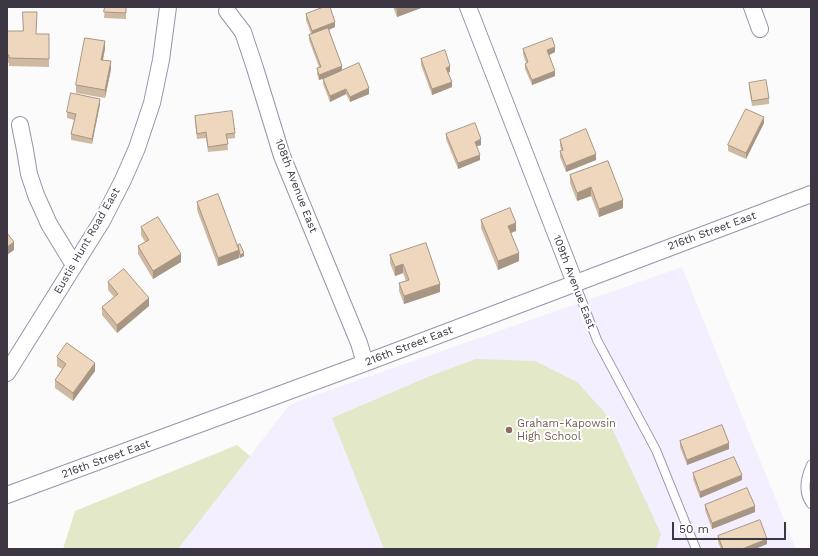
<!DOCTYPE html>
<style>
body{margin:0}
#map{position:relative;width:818px;height:556px;overflow:hidden;background:#fbfbfb;font-family:"Work Sans",sans-serif}
canvas{display:block}
.frame{position:absolute;inset:0;border:8px solid #3c3743;pointer-events:none}
.scale{position:absolute;left:672px;top:522px;width:114px;height:18px;box-sizing:border-box;border:2px solid #3c3743;border-top:0;padding-left:5px;font-size:12px;line-height:14px;white-space:nowrap;color:#3c3743;-webkit-text-stroke:3px #fff;paint-order:stroke}
</style>
<div id="map">
<canvas width="818" height="556"></canvas>
<div class="frame"></div>
<div class="scale">50 m</div>
</div>
<script>
const context = document.querySelector('canvas').getContext('2d');
context.lineJoin = 'round';
function fillPath(path, color) {
  context.fillStyle = color;
  context.fill(path, 'evenodd');
}
function strokePath(path, color, width, dash) {
  context.strokeStyle = color;
  context.lineWidth = width;
  context.lineCap = dash ? 'butt' : 'round';
  context.setLineDash(dash || []);
  context.stroke(path);
}
function drawText(font, color, halo, rows, align = 'center') {
  context.font = font + ' "Work Sans",sans-serif';
  context.lineWidth = 4;
  context.setLineDash([]);
  context.textBaseline = 'middle';
  context.strokeStyle = halo;
  context.fillStyle = color;
  for (const [text, x, y, turn = 0] of rows) {
    context.save();
    context.translate(x, y);
    context.rotate((+turn || 0) * Math.PI / 180);
    context.textAlign = isNaN(turn) ? turn : align;
    if (halo) context.strokeText(text, 0, 0);
    context.fillText(text, 0, 0);
    context.restore();
  }
}
fillPath(new Path2D(`
 M682,267L796,549H178L290,404Z`), '#f4effe');
fillPath(new Path2D(`
 M476,359L535,361L577,382L605,413L661,534L656,549H384L332,418L430,376Z
 M237,445L250,456L178,549H63L75,511Z`), '#e2e8c8');
const service = new Path2D(`
 M575,283L597,340L656,450L696,549
 M811,465C805,478 802,492 811,504`);
const minor = new Path2D(`
 M468,7L575,283
 M752,7L760,29
 M227,11L243,32L255,68L282,156L359,343L365,363
 M20,125L25,150L29,174L36,195L49,224L74,265
 M7,373L102,221L123,180L137,148L152,103L161,60L168,7
 M7,495L365,363L811,194`);
strokePath(service, '#9b91ad', 10);
strokePath(minor, '#9b91ad', 18);
strokePath(service, '#fff', 8);
strokePath(minor, '#fff', 16);
fillPath(new Path2D(`
 M105,7H126V19L104,18Z
 M393,7H424L397,17Z
 M306,14L335,27L329,30L342,70L369,94L350,102L346,94L330,102L323,84V79L319,80L317,74V68L319,67L309,40V35L311,34L306,20Z
 M7,31L36,34H49V67L9,66V63H7Z
 M105,49L103,60L111,69L105,98L76,93V85Z
 M523,49L555,52L549,55L555,76L532,85L525,69V64L526,63L523,54Z
 M421,59L450,72L448,73L452,87L432,95L421,65Z
 M749,83L769,98V104L752,106L749,88Z
 M100,104L92,144L71,140V134L74,120L67,118V112Z
 M195,116L235,133V138L227,139L228,150L208,152L206,138L197,139L195,122Z
 M764,123L746,159L728,151V145Z
 M446,134L481,145L477,146L480,160L458,169L446,139Z
 M560,140L596,160L566,172L560,157V151L561,150L560,145Z
 M608,161L623,208L599,217L591,196L577,201L570,183V175Z
 M197,202L238,245L244,256L240,258L239,257V258L218,266L197,210Z
 M481,220L516,231L511,233L519,261L498,270L481,228Z
 M141,227L181,262L153,279L138,254V246L145,242L141,235Z
 M390,255L440,292L404,304L399,291V283L406,281L403,273L395,276L390,263Z
 M108,282L149,306L117,333L102,315V307L114,297L108,290Z
 M57,357L95,371L73,401L55,388V380L62,369L57,366Z
 M680,441L729,449L687,465L680,447Z
 M693,473L742,480L700,498L693,479Z
 M705,505L755,512L712,529L705,510Z
 M718,536L767,544L755,549H721L718,542Z`), '#ceb9a3');
fillPath(new Path2D(`
 M403,7H424L397,17V9Z
 M335,22V27L312,36V31Z
 M105,41V49L101,68V60Z
 M555,47V52L547,56V50Z
 M111,61V69L105,98V90Z
 M342,66V72L319,80V75Z
 M450,66V72L446,73V68Z
 M555,71V76L532,85V80Z
 M452,82V87L432,95V89Z
 M369,88V94L350,102V97Z
 M346,89V94L330,102V96Z
 M100,99V104L92,144V139Z
 M764,117V123L746,159V153Z
 M481,139V145L475,147V142Z
 M596,154V160L566,172V166Z
 M480,155V160L458,169V163Z
 M591,187V196L577,201V193Z
 M623,200V208L599,217V209Z
 M516,223V231L508,234V226Z
 M14,242V250L7,255V247Z
 M239,250V258L218,266V258Z
 M244,253V256L240,258V255Z
 M519,253V261L498,270V261Z
 M181,254V262L153,279V271Z
 M403,264V273L395,276V267Z
 M440,284V292L404,304V296Z
 M149,298V306L117,333V325Z
 M95,363V371L73,401V393Z
 M729,443V449L687,465V460Z
 M742,475V480L700,498V492Z
 M755,506V512L712,529V523Z
 M767,539V544L755,549H742Z`), '#a79684');
const building = new Path2D(`
 M105,7H126V13L104,12Z
 M324,7H330L335,22L312,31L306,14Z
 M397,7H403L397,9Z
 M23,12H37L36,34H49V59L9,58V55H7V31H23Z
 M328,28L342,66L319,75L317,68L321,67L309,35Z
 M85,38L105,41L101,60L111,61L105,90L76,85Z
 M552,38L555,47L547,50L555,71L532,80L525,64L528,62L523,49Z
 M445,50L450,66L446,68L452,82L432,89L421,59Z
 M359,63L369,88L350,97L346,89L330,96L323,79Z
 M766,80L769,98L752,101L749,83Z
 M71,93L100,99L92,139L71,134L76,114L67,112Z
 M746,109L764,117L746,153L728,145Z
 M232,111L235,133L226,134L228,144L208,147L206,132L197,134L195,116Z
 M475,123L481,139L475,142L480,155L458,163L446,134Z
 M586,129L596,154L566,166L560,151L563,150L560,140Z
 M608,161L623,200L599,209L591,187L577,193L570,175Z
 M218,194L239,250L218,258L197,202Z
 M510,208L516,223L508,226L519,253L498,261L481,220Z
 M158,217L181,254L153,271L138,246L149,240L141,227Z
 M7,233L14,242L7,247Z
 M426,243L440,284L404,296L399,283L409,280L403,264L395,267L390,255Z
 M240,244L244,253L240,255L238,245Z
 M124,269L149,298L117,325L102,307L118,294L108,282Z
 M67,343L95,363L73,393L55,380L66,364L57,357Z
 M722,425L729,443L687,460L680,441Z
 M734,457L742,475L700,492L693,473Z
 M747,488L755,506L712,523L705,505Z
 M760,520L767,539L742,549H723L718,536Z`);
fillPath(building, '#efd7bd');
strokePath(building, '#a79684', 1);
for (const [x, y, r, color] of [
 [509,430,4,"#8d6e63"]
]) {
  const dot = new Path2D();
  dot.arc(x, y, r, 0, 2 * Math.PI);
  context.fillStyle = color;
  context.fill(dot);
  strokePath(dot, '#fff', 1.5);
}
drawText('11px', '#3c3743', '#fff', [
 ["108th Avenue East",296,186,69],
 ["216th Street East",712,231,-20],
 ["Eustis Hunt Road East",87,241,-60],
 ["109th Avenue East",574,282,69],
 ["216th Street East",409,346,-21],
 ["216th Street East",106,459,-20]
]);
drawText('11px', '#785e54', '#fff', [
 ["Graham-Kapowsin",517,424],
 ["High School",517,437]
], 'left');
</script>
